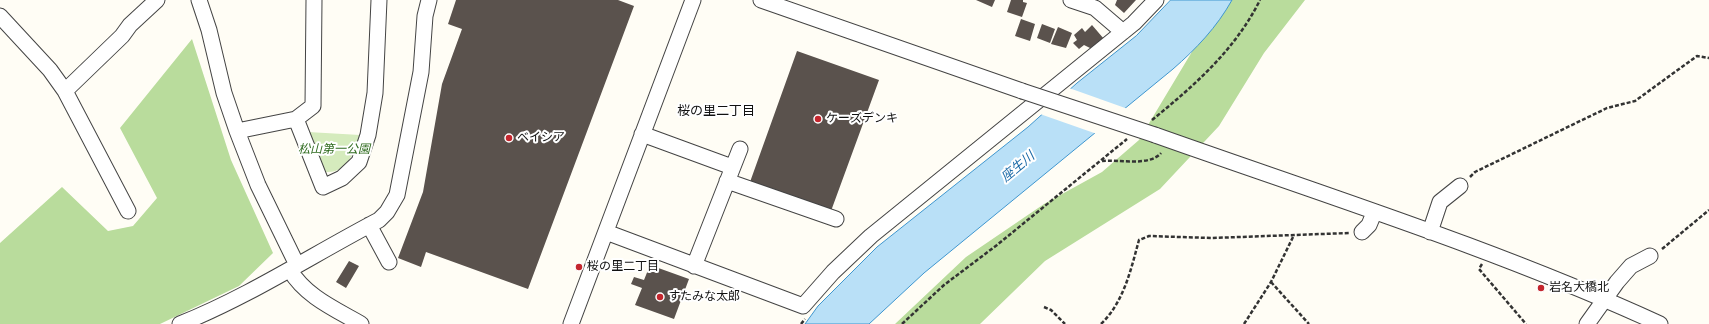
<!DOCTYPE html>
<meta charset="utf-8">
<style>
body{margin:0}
canvas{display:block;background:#fffdf5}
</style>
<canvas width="1709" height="324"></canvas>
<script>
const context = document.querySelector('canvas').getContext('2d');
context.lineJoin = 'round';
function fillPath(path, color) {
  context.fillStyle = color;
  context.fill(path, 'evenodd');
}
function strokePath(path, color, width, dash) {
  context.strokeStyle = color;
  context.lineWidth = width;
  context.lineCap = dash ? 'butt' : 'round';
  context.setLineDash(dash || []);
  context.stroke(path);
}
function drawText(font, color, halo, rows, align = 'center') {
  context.font = font + ' "PT Serif","Noto Sans JP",serif';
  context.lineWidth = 4;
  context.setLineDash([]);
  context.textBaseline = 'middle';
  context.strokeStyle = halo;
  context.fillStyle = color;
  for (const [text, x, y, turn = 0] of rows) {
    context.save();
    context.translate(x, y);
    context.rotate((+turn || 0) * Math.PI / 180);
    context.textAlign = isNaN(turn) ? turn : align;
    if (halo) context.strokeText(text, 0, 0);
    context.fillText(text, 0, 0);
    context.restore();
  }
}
fillPath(new Path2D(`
 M308,132L360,135C355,151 347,174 325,172Z`), '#d5ebbd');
fillPath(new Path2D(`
 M1223,0H1305L1264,53L1219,126L1160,189L1045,261L980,324H895L966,257L1044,204L1102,172L1139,140Z
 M192,39L231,160L273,253L239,286L160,324H0V243L62,187L108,231L133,226L157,198L120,128Z`), '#b9dc9c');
const water = new Path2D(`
 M1171,0H1232C1217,27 1196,49 1173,69L924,273L869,324H805L818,306L877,247L1028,127L1077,83L1136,36Z`);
fillPath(water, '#b9e0f7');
strokePath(water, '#3f96cf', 1);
fillPath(new Path2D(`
 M1069,88L1128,109L1097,134L1040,114Z`), '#fffdf5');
fillPath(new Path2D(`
 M456,0H618L634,6L528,289L426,252L421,267L398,258L423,192L442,84L462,29L448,24Z
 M976,0H995L992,7Z
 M1011,0H1023V2L1027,3L1022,17L1007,12Z
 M1117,0H1136L1124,13L1115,5Z
 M1021,19L1035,24L1030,41L1015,36Z
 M1042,24L1055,29L1050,43L1037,38Z
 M1092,25L1104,39L1092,49L1084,45L1079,49L1073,43L1077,40L1074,35L1082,28L1085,32Z
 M1058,27L1072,33L1066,48L1051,44Z
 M797,51L879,80L831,211L750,182Z
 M349,261L359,266L346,288L336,282Z
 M650,265L689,279L674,319L635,305L642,288L631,284L634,277L644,280Z`), '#5a524d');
const minor = new Path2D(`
 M199,0L209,30L224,93L237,131L258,185L297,265
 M761,0L1022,91
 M1071,0L1095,8L1123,32
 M0,16L50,70L65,91L128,211
 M65,91L122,36L130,25L157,0
 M296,119L323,187L342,178L359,162L368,135L375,93L379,0
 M237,131L296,119L313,106L314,0
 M642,134L732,167
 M1155,135C1324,195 1496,249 1660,324
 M727,181L836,219
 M369,225L389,262
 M606,232L803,306L833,272L871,236L1134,23L1156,0
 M1362,232L1369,225L1374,213
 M1430,232L1440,202L1460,186
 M694,266L740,149
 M290,270C305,296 335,309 361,324
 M180,324C250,296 312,255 379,220L387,212L397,195L421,72L425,16L429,0
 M571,324L693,0
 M1587,324L1617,282L1631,266L1650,256`);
strokePath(minor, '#444', 17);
strokePath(new Path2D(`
 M1152,120C1195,85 1235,50 1260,0
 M1102,161C1118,159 1149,167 1161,153
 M1470,177L1475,172L1607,108L1635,101L1697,56L1709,58
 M1662,249L1709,210
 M1482,264L1479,269L1526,324
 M1271,282L1309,324
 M1044,307L1051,310L1065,324
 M801,324L805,319
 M902,324L944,285L997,245L1127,139
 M1101,324C1124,302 1131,269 1139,240L1149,236L1212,238L1349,233
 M1244,324L1271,282L1294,235`), '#333', 2.5, [4, 2]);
strokePath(minor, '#fff', 15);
const minorBridge = new Path2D(`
 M1022,91L1155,135`);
strokePath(minorBridge, '#444', 17, []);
strokePath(minorBridge, '#fff', 15);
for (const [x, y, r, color] of [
 [818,119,4,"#c4262e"],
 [509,138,4,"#c4262e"],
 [579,267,4,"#c4262e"],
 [1541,288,4,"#c4262e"],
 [660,297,4,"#c4262e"]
]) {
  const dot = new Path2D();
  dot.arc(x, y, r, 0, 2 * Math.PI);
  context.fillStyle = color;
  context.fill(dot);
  strokePath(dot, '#fff', 1.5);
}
drawText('12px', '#111', '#fff', [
 ["ケーズデンキ",826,119],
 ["ベイシア",517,138],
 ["桜の里二丁目",587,267],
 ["岩名大橋北",1549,288],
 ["すたみな太郎",668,297]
], 'left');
drawText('italic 12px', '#2f6b1f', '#fff', [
 ["松山第一公園",334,150]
]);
drawText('13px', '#111', '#fff', [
 ["桜の里二丁目",716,111]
]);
drawText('italic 13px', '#1768a6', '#fff', [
 ["座生川",1018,167,-40]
]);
</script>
